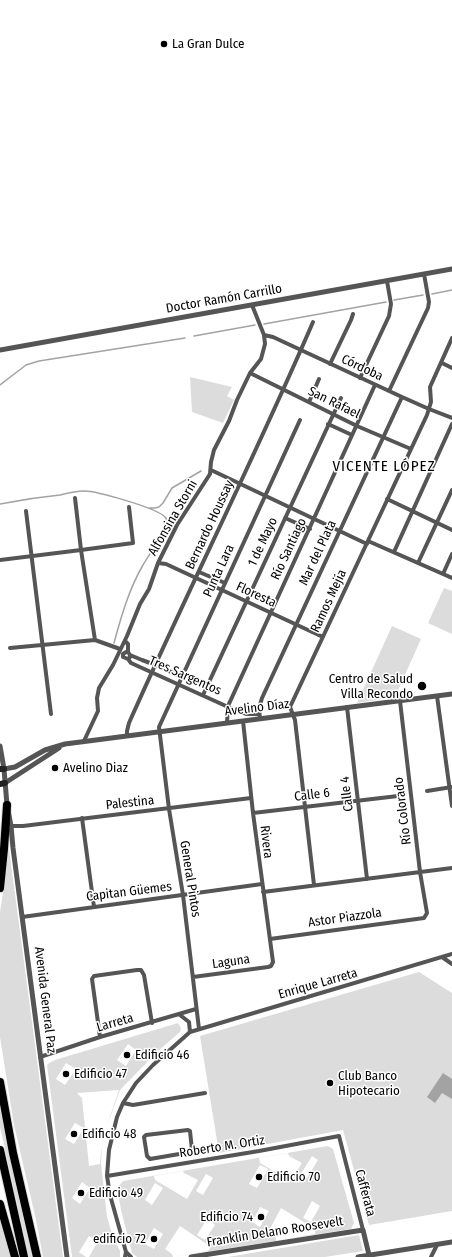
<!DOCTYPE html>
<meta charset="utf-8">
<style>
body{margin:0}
canvas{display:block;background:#fff}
</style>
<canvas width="452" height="1257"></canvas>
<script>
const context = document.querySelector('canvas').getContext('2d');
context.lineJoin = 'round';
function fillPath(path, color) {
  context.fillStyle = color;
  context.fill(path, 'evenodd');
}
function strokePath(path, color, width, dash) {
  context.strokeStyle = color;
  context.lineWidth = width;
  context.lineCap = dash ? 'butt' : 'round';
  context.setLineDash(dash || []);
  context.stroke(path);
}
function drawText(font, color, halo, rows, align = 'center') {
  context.font = font + ' "Fira Sans Condensed",sans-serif';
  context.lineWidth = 3;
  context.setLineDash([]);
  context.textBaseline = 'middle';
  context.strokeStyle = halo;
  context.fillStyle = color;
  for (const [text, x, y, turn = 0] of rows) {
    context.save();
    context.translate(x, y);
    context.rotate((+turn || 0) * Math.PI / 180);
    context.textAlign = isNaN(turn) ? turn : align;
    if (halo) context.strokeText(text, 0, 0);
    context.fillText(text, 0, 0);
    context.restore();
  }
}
fillPath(new Path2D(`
 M190,377L232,387L227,396L234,400L223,423L192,412Z
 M444,588L452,591V634L428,623Z
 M392,626L421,639L395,697L357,703Z
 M8,841L63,1257H43L36,1220L14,1125L0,1037V912L6,873Z
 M419,972L452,993V1211L369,1225L343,1130L219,1153L200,1036Z
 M178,1023L181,1028L180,1032L158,1051L120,1090L107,1126L102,1147L101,1164L107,1217L112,1234L120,1251V1257H89L98,1241L89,1236L79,1252L86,1257H72L47,1065L49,1063L55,1060ZM128,1044L136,1050L126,1066L117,1060ZM66,1063L76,1069L65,1085L56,1079ZM119,1090C111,1114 101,1139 100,1164L89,1166L82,1098L77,1093ZM75,1123L84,1128L74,1144L65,1139ZM82,1182L90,1188L80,1204L72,1198Z
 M0,1109L32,1257H29L3,1140L0,1127Z
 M328,1146L333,1149L354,1223L351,1229L173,1257L208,1251L211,1247L180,1226L165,1249L172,1254L173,1257H137L132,1253L121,1210L117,1188L123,1181ZM288,1153L289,1156L302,1163L291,1181L260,1163L259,1158ZM312,1156L318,1160L307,1178L301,1174ZM260,1165L268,1169L257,1188L249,1184ZM183,1171L184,1173L198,1180L187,1199L155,1180L154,1176ZM206,1174L213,1178L203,1195L196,1191ZM155,1183L163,1188L152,1205L145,1200ZM312,1201L320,1206L311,1222L303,1218ZM260,1207L269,1211L260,1227L252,1222ZM281,1208L315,1229V1234L276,1241V1235L269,1231ZM207,1219L215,1225L205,1240L197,1235ZM154,1228L163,1234L154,1249L145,1244Z
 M0,1215L12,1257H0Z
 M359,1235L363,1251L325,1257H228Z`), '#dcdcdc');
fillPath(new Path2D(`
 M443,1073L452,1079V1099L442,1093L435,1103L427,1097Z`), '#a3a3a3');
strokePath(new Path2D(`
 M432,294L452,290
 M394,300L423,295
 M264,324L386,302
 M194,336L255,325
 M0,385L26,365L39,361L185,338
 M0,504C20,500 40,497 60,495C68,493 76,491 84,491C97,491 157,508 165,517C167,519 168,522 168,525C160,539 151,552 143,565C129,589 121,617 114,643
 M149,508H155L159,507L163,503L172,488L201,471`), '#a3a3a3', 1.5);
const motorway = new Path2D(`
 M0,888L4,849L7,805
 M0,1082L13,1153L37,1257
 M0,1150L24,1257
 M0,1204L15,1257`);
strokePath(motorway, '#dbdbdb', 10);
strokePath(new Path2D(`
 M264,335L273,337L402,397L429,409L452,418
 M442,363L452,368
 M330,364L351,320L353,314
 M250,373L357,426L411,449
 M360,378L389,316L391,304L387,281
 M389,391L428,308L429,302L424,274
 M309,402L319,379
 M328,424L352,435
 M211,470L367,544
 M75,498L81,550L95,640
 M387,499L452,530
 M26,511L51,714
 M285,518L310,529
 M368,541L452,578
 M394,552L452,424
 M0,560L81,550L133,543L129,507
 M158,563L166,564L323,637
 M418,563L452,490
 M199,572L225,583
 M443,574L452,554
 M125,641L128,644V652
 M10,648L95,640L120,649
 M130,655L142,660L161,667L181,677
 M128,659L130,657V655L128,652H126L123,654V657L128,659L131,663L237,711L247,714H259
 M203,695L341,398
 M437,696L452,806
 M347,707L367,879
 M260,719L259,708L262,698L402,397
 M227,723L228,706L375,385
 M127,736V731L129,723C189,588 255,457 313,322
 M84,741L98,711L97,698L99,688L113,665L127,636L140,604L149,589L158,563L177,525L210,474L211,462L214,450L229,421L237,400L250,373L261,359L265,344L264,335L252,305
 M427,791L452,787
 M253,813L398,796
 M82,818L94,907
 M11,826H23L251,798
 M314,885L295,720L290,707L427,415L431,402L430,387L452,338
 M263,892L452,868
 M22,917L262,884
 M270,939L424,918L427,913L420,872L400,701
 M442,957L452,964
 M193,977L268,967L271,966L273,962L253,813L243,721
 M180,1015L189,1022L190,1032
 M199,1029L183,895L169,809L159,727L300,420
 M100,1037L92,979L94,976L137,970H141L144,975L152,1023
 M40,1057L100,1037L196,1009
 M123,1103L133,1105L205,1093
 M188,1130L190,1131L192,1150L191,1152L150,1159L147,1156L144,1137L146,1135Z
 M107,1176L259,1151L339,1136L363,1230
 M126,1252L131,1257
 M125,1257L126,1252L110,1195L107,1176L109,1150L117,1117L123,1103L136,1083L153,1065L190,1032L452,954
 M431,1257L437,1245`), '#555', 4);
strokePath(new Path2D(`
 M0,350L452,269
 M0,746L4,769L7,805L11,826L13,848L67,1257
 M4,769L15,767L45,750L65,744L452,694
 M5,783L59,748
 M191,1257L363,1230L369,1255
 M358,1257L452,1242`), '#555', 5);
strokePath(new Path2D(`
 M0,769H4
 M0,784L5,783`), '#222', 6);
strokePath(motorway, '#000', 8);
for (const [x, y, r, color] of [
 [164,44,4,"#000"],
 [422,686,5,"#000"],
 [55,768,4,"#000"],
 [127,1055,4,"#000"],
 [66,1074,4,"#000"],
 [330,1083,4,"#000"],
 [74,1134,4,"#000"],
 [259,1177,4,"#000"],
 [81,1193,4,"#000"],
 [261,1217,4,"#000"],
 [154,1239,4,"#000"]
]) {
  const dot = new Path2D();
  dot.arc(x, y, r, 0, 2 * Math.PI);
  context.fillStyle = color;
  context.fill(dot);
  strokePath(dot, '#fff', 1.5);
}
drawText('13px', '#000', '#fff', [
 ["La Gran Dulce",172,44],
 ["Centro de Salud",413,679,"right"],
 ["Villa Recondo",413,694,"right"],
 ["Avelino Diaz",63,768],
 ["Edificio 46",135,1055],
 ["Edificio 47",74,1074],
 ["Club Banco",338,1076],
 ["Hipotecario",338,1091],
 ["Edificio 48",82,1134],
 ["Edificio 70",267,1177],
 ["Edificio 49",89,1193],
 ["Edificio 74",253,1217,"right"],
 ["edificio 72",146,1239,"right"]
], 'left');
drawText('13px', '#000', '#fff', [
 ["Doctor Ramón Carrillo",224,299,-10],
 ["Córdoba",362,368,25],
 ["San Rafael",334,403,26],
 ["Alfonsina Storni",173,518,-60],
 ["Bernardo Houssay",210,525,-65],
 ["1 de Mayo",263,542,-65],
 ["Río Santiago",289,549,-65],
 ["Mar del Plata",318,553,-65],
 ["Punta Lara",219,571,-65],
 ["Floresta",256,595,25],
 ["Ramos Mejía",329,601,-65],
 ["Tres Sargentos",185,676,24],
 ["Avelino Díaz",257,708,-7],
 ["Calle 4",347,794,-97],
 ["Calle 6",312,795,-7],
 ["Palestina",130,803,-6],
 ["Río Colorado",403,811,-97],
 ["Rivera",266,842,83],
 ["General Pintos",190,879,81],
 ["Capitan Güemes",129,892,-7],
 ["Astor Piazzola",345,918,-8],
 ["Laguna",231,962,-8],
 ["Enrique Larreta",318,984,-16],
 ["Avenida General Paz",45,1000,83],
 ["Larreta",115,1023,-16],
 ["Roberto M. Ortiz",222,1147,-9],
 ["Cafferata",365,1193,75],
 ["Franklin Delano Roosevelt",275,1232,-9]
]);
context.letterSpacing = '1px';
drawText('15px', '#000', '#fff', [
 ["VICENTE LÓPEZ",384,467]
]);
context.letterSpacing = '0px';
</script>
